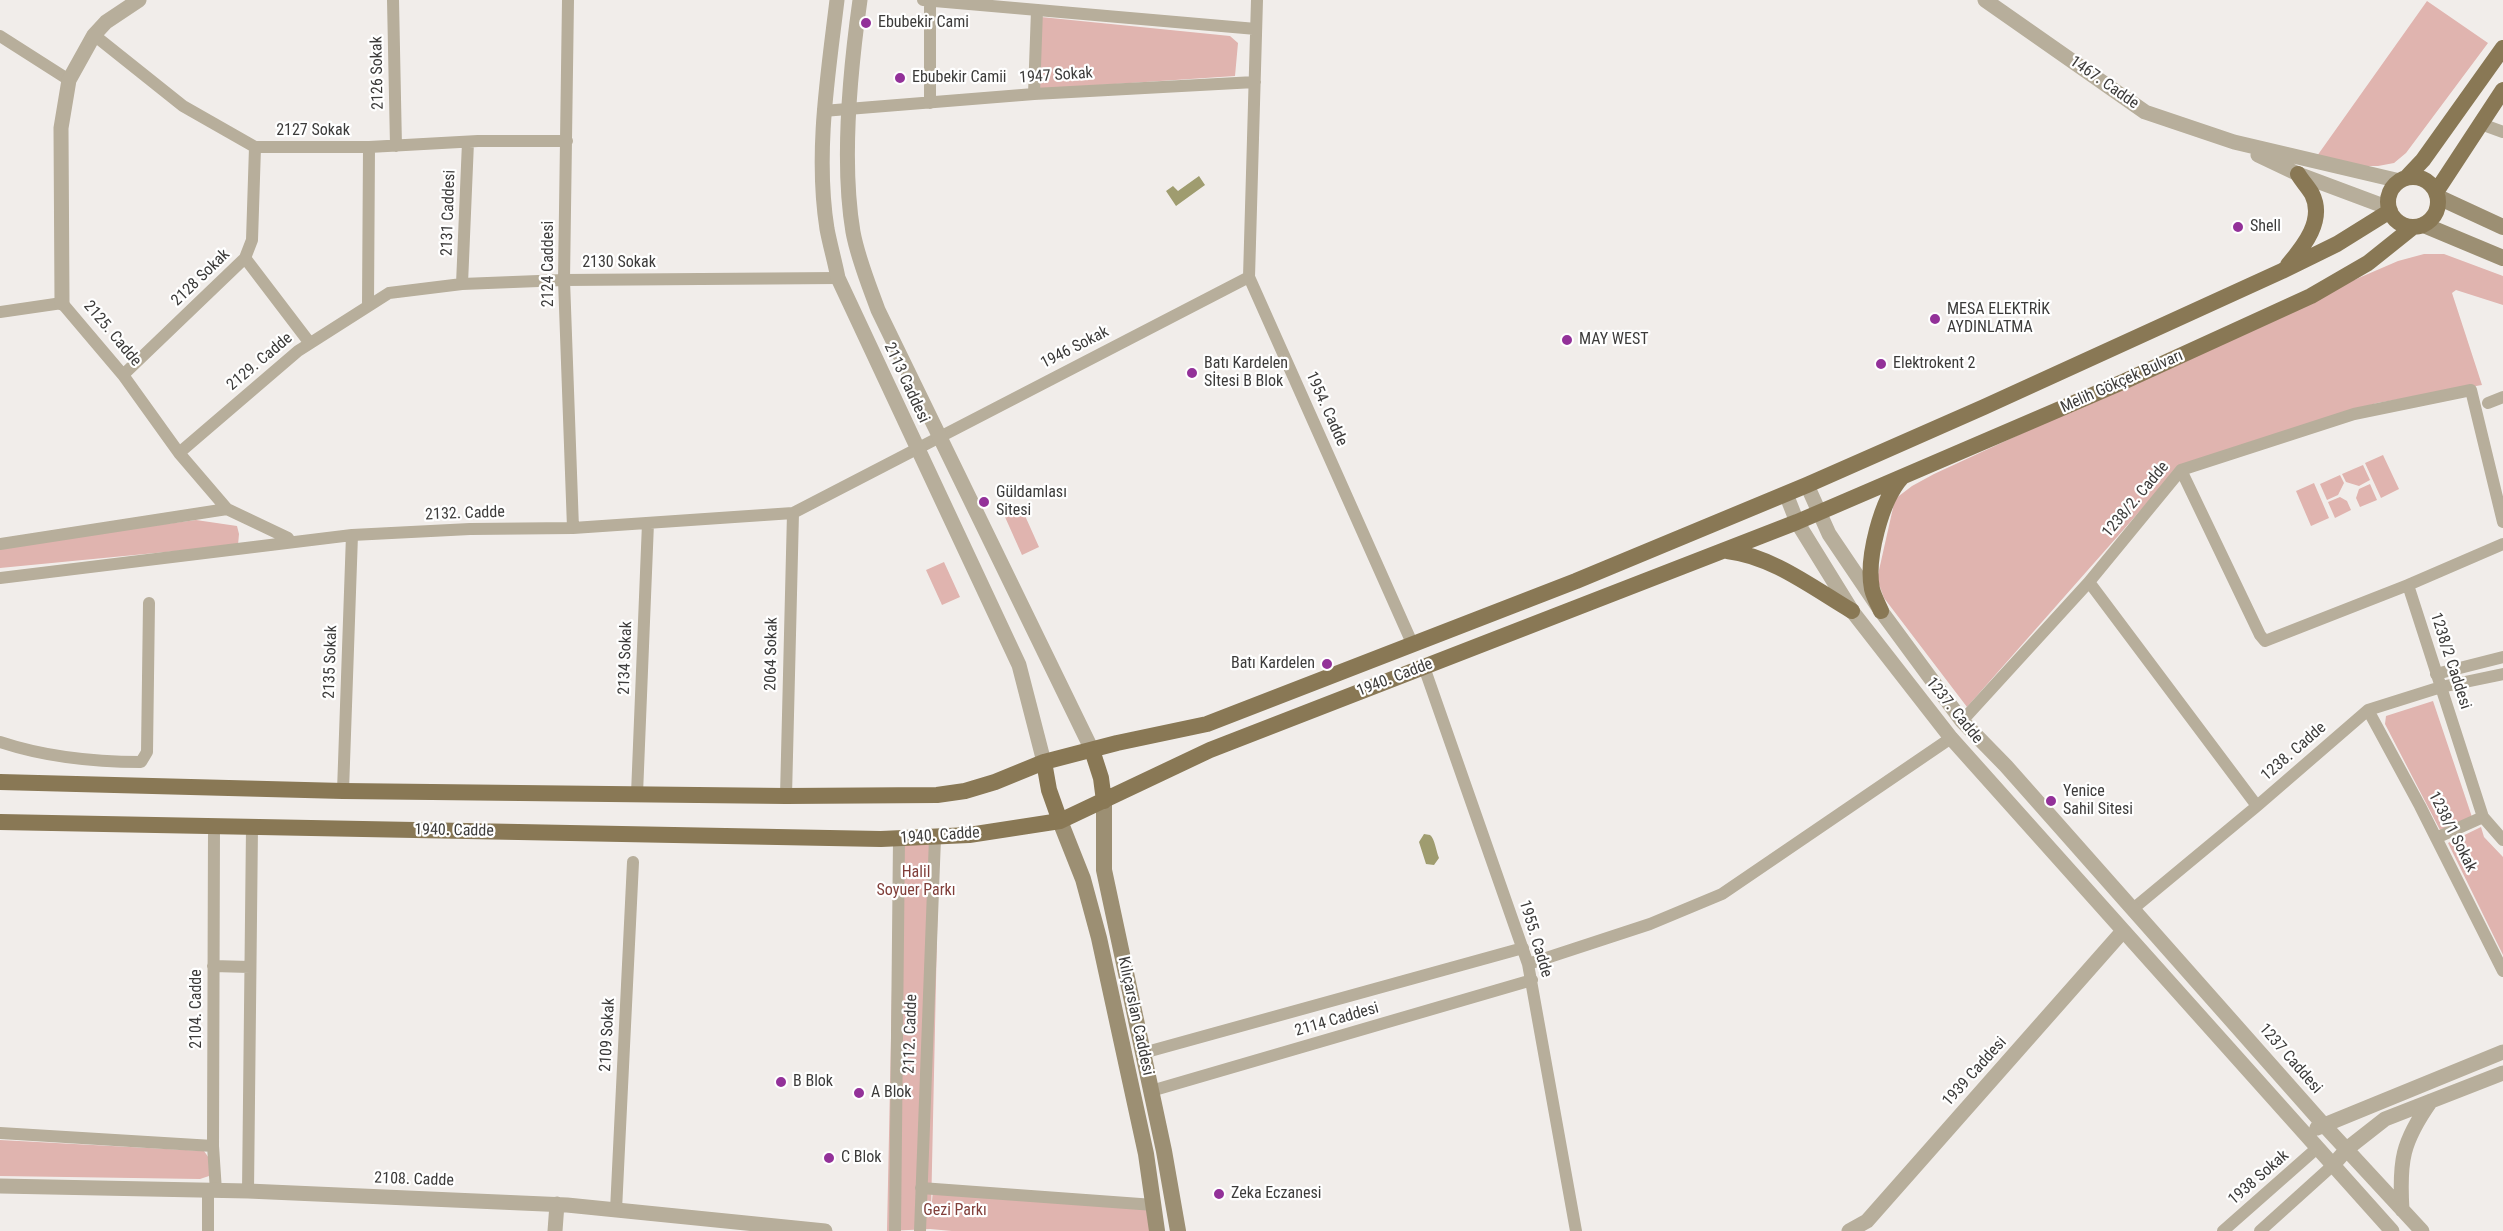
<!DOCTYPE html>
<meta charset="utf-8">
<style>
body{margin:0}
canvas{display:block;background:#f1edea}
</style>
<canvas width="2503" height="1231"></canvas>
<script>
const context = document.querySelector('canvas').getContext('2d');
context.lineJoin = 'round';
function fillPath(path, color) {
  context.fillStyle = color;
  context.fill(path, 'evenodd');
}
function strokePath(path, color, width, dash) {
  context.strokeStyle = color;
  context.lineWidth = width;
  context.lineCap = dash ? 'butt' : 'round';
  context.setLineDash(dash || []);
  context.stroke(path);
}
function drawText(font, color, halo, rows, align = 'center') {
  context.font = font + ' "Roboto Condensed",sans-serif';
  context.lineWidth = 4.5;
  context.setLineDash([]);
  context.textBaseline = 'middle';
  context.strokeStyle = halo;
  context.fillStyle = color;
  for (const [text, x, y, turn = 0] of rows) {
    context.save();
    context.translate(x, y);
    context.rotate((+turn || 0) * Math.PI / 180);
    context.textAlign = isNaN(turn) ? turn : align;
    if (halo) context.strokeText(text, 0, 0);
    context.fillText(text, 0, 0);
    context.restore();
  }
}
fillPath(new Path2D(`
 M2427,1L2488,43L2406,153L2394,163L2378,166H2362L2317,156Z
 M1041,17L1230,36L1238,43L1235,76L1040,89Z
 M2424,254H2444L2503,276V305L2456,290L2452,293L2482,385L2377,403L2295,428L2177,469L1967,707L1884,598L1877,579L1895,499L1912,486L1934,474L2354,280L2398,261Z
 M2383,455L2399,489L2381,498L2365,463Z
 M2363,465L2370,480L2359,486L2346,482L2342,474Z
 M2340,475L2344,483L2338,495L2327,500L2320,484Z
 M2314,483L2329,518L2311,526L2296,491Z
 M2370,484L2377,500L2360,507L2356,498L2359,489Z
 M2340,497L2347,501L2351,510L2335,518L2328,502Z
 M1022,509L1039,547L1022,555L1005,517Z
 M196,520L237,526L239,534L238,545L0,568V546Z
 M944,562L960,597L942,605L926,570Z
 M2433,701L2472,817L2440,830L2385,724L2386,716Z
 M2481,827L2484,837L2503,857V955L2448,843Z
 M939,843L931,1212L933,1190L1148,1206L1152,1231H952L930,1229L887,1231L895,844Z
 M0,1140L204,1151L211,1161L209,1176L200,1179L0,1176Z`), '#e0b4af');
fillPath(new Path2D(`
 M1199,176L1205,185L1176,206L1166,191L1173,186L1178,191Z
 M1424,834L1430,835C1435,839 1436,851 1439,858L1434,865L1426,864L1419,842Z`), '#9f9c6f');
strokePath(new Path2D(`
 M393,0L396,146
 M568,0L564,280L573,528
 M923,0L1256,29
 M1257,0L1249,277L1412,643
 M930,1V103
 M94,35L183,106L255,147H369L478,141H567
 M0,36L69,80
 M1034,94L1037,10
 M823,111L1034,94L1255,82
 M2481,124L2503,132
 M245,258L309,342
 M462,284L468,142
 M368,305L369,147
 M0,312L62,303L123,375L179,453L227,509L288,538L290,541
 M123,375L245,258L252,240L255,147
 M2488,403L2503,397
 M179,453L298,351L389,293L462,284L564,280L838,278
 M2181,470L2260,635L2265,641L2408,585
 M0,544L227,509
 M2503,544L2408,585L2483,817L2503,840
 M0,578L352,535L470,529L573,528L793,513L1249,277
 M2089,582L2257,806
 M1424,667L1528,964L1576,1231
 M2436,674L2503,657
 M2368,710L2420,806L2503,971
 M1962,721L2089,582L2181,470L2354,414L2471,390L2503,522
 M0,742C45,757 93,762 141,762L147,752L149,603
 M343,791L352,535
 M637,794L648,523
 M786,796L793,513
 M214,826L213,1146L216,1191
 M2436,838L2483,817
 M2134,908L2257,806L2368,710L2441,687L2503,674
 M1528,964L1650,924L1722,894L1951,738
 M213,966L250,967
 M1143,1053L1523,948
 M1151,1091L1532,980
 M0,1133L213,1146
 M921,1188L1154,1205
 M248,1191L252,827
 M616,1210L633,862
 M208,1231V1190
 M895,1231L899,839
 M920,1231L935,838
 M2223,1231L2316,1149
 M2260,1231L2332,1166`), '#b7ae9b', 12);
strokePath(new Path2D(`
 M837,0C828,75 815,153 827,229C830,245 835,262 838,278L1019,665L1044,762
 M860,0C850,71 841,161 853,232C858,259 869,285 878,310L1092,750
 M1985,0L2145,112L2234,142L2400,181
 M2258,155L2298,174L2389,208
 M62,303L61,128L69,80L94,35L106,22L139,0
 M1807,485L1829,534L1881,611L1962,721L2006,766L2323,1124L2422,1231
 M1786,494L1797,522L1852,611L1951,738L2392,1231
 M2317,1128L2503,1052
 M2332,1166L2348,1148L2385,1119L2503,1073
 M0,1186L248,1191L567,1205L825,1231
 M2402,1210C2399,1161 2402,1142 2431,1101
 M555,1231L557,1204
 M1849,1231L1867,1221L2123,931`), '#b7ae9b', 15);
strokePath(new Path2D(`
 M2438,197L2503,227
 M2424,225L2503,258
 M1104,801V870L1164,1151L1178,1231
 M1060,821L1083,879L1099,938L1146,1154L1157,1231`), '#9c8f73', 16);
strokePath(new Path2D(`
 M2388 202a25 25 0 1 1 50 0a25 25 0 1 1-50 0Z
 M2406,178L2423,160L2503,48
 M2436,192L2503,90
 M2288,265C2304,246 2325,220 2312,194C2308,187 2302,181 2298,174
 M1727,551C1772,556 1813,588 1852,611
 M1881,611C1878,604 1874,597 1872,589C1866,559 1881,500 1902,477
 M1092,750L1101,778L1104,801
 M1044,762L1049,790L1060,821
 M0,782L343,791L786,796L937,795L965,791L995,782L1044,762L1117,743L1207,724L1576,581L1807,485L1984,407L2282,271L2337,244L2390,211
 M0,822L881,839L969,835L1060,821L1210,750L1797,522L2125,381L2311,296L2368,263L2413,227`), '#897855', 16);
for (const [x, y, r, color] of [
 [866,23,6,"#933199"],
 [900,78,6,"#933199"],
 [2238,227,6,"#933199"],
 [1935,319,6,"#933199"],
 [1567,340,6,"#933199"],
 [1881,364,6,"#933199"],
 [1192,373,6,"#933199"],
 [984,502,6,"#933199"],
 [1327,664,6,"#933199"],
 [2051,801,6,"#933199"],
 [781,1082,6,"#933199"],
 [859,1093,6,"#933199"],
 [829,1158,6,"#933199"],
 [1219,1194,6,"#933199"]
]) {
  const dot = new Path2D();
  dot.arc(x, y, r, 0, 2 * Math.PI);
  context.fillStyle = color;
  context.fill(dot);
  strokePath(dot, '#fff', 2);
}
drawText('16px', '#3c3b3a', '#fff', [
 ["Ebubekir Cami",878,23],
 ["Ebubekir Camii",912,78],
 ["Shell",2250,227],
 ["MESA ELEKTRİK",1947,310],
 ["AYDINLATMA",1947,328],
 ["MAY WEST",1579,340],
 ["Batı Kardelen",1204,364],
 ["Sİtesi B Blok",1204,382],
 ["Elektrokent 2",1893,364],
 ["Güldamlası",996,493],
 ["Sitesi",996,511],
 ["Batı Kardelen",1315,664,"right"],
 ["Yenice",2063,792],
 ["Sahil Sitesi",2063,810],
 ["B Blok",793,1082],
 ["A Blok",871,1093],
 ["C Blok",841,1158],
 ["Zeka Eczanesi",1231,1194]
], 'left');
drawText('16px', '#3c3b3a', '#fff', [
 ["2126 Sokak",378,73,-91],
 ["1947 Sokak",1056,76,-4],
 ["1467. Cadde",2104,83,35],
 ["2127 Sokak",313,131],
 ["2131 Caddesi",449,213,-88],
 ["2130 Sokak",619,263],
 ["2124 Caddesi",549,264,-90],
 ["2128 Sokak",201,278,-44],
 ["2125. Cadde",112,334,50],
 ["1946 Sokak",1075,348,-27],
 ["2129. Cadde",260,362,-40],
 ["Melih Gökçek Bulvarı",2122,382,-24],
 ["2113 Caddesi",906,383,65],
 ["1954. Cadde",1326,409,66],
 ["1238/2. Cadde",2136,500,-50],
 ["2132. Cadde",465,514,-2],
 ["2064 Sokak",772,654,-89],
 ["2134 Sokak",626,658,-88],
 ["1238/2 Caddesi",2450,661,72],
 ["2135 Sokak",331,662,-88],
 ["1940. Cadde",1395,678,-21],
 ["1237. Cadde",1954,711,51],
 ["1238. Cadde",2294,752,-41],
 ["1940. Cadde",454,831,1],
 ["1238/1 Sokak",2452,832,63],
 ["1940. Cadde",940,836,-4],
 ["1955. Cadde",1535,939,73],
 ["2104. Cadde",197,1009,-90],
 ["Kılıçarslan Caddesi",1135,1016,78],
 ["2114 Caddesi",1337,1020,-16],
 ["2112. Cadde",911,1034,-88],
 ["2109 Sokak",608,1035,-87],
 ["1237 Caddesi",2290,1059,49],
 ["1939 Caddesi",1975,1072,-48],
 ["1938 Sokak",2259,1178,-41],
 ["2108. Cadde",414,1180,2]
]);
drawText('16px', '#803e39', '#fff', [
 ["Halil",916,873],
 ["Soyuer Parkı",916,891],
 ["Gezi Parkı",955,1211]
]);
</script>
